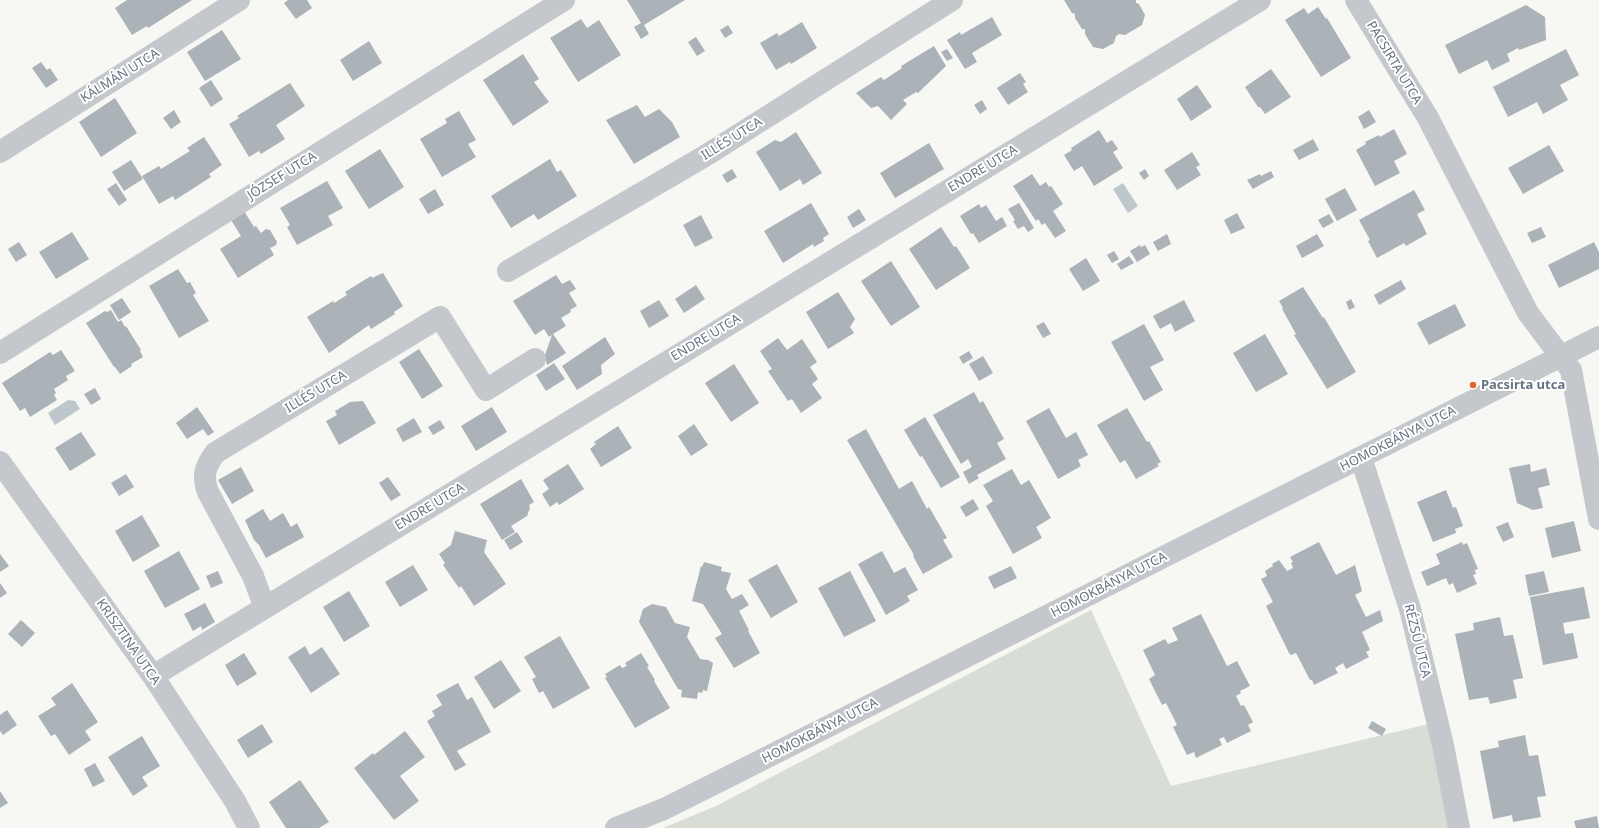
<!DOCTYPE html>
<meta charset="utf-8">
<style>
body{margin:0}
canvas{display:block;background:#f7f7f4}
</style>
<canvas width="1599" height="828"></canvas>
<script>
const context = document.querySelector('canvas').getContext('2d');
context.lineJoin = 'round';
function fillPath(path, color) {
  context.fillStyle = color;
  context.fill(path, 'evenodd');
}
function strokePath(path, color, width, dash) {
  context.strokeStyle = color;
  context.lineWidth = width;
  context.lineCap = dash ? 'butt' : 'round';
  context.setLineDash(dash || []);
  context.stroke(path);
}
function drawText(font, color, halo, rows, align = 'center') {
  context.font = font + ' "Noto Sans",sans-serif';
  context.lineWidth = 4;
  context.setLineDash([]);
  context.textBaseline = 'middle';
  context.strokeStyle = halo;
  context.fillStyle = color;
  for (const [text, x, y, turn = 0] of rows) {
    context.save();
    context.translate(x, y);
    context.rotate((+turn || 0) * Math.PI / 180);
    context.textAlign = isNaN(turn) ? turn : align;
    if (halo) context.strokeText(text, 0, 0);
    context.fillText(text, 0, 0);
    context.restore();
  }
}
fillPath(new Path2D(`
 M1091,610L1171,786L1445,720L1470,828H663L716,806Z`), '#d8ded5');
fillPath(new Path2D(`
 M1123,183L1138,206L1128,213L1113,189Z
 M68,400L75,401L80,409L55,425L48,413Z`), '#bdc7cc');
fillPath(new Path2D(`
 M127,0H192L148,28L147,26L132,35L115,8Z
 M288,0H307L312,8L296,19L284,3Z
 M627,0H685L644,25L649,34L641,39L634,27L641,23Z
 M1064,0H1136V3L1139,4L1145,15L1142,25L1125,35L1119,34L1116,36L1114,43L1103,49L1093,47L1085,34V29H1082L1075,18V14L1072,13Z
 M1526,5L1545,17L1546,40L1519,50L1518,48L1507,54L1510,61L1492,70L1487,60L1459,74L1445,45Z
 M1318,7L1326,19L1327,18L1351,58L1321,77L1285,20L1304,8L1308,14Z
 M992,17L1002,35L972,53L977,62L965,69L947,40L960,32L961,35Z
 M581,19L587,28L599,20L621,55L578,82L550,38Z
 M802,22L817,48L791,64L790,62L776,70L760,43L777,33L779,36Z
 M728,25L733,33L725,38L720,30Z
 M222,30L241,59L205,81L187,52Z
 M696,37L705,51L697,56L688,42Z
 M369,41L382,63L353,81L340,60Z
 M934,46L946,66L918,93L916,92L903,100L907,104L891,120L878,106L871,108L856,93L881,77L884,80L902,68L901,66Z
 M947,49L953,58L947,61L941,52Z
 M1566,49L1579,75L1560,85L1568,100L1543,114L1537,102L1508,117L1493,87Z
 M523,54L539,79L534,82L549,102L513,126L483,80Z
 M41,62L47,70L50,68L58,80L46,88L32,68Z
 M1271,69L1291,97L1265,114L1260,107H1258L1245,87Z
 M1020,73L1026,82L1023,84L1028,92L1008,105L997,88Z
 M211,80L223,99L211,107L199,88Z
 M290,83L305,106L276,125L285,139L261,154L259,151L249,157L229,124L239,118L237,116Z
 M1197,85L1212,107L1191,121L1177,99Z
 M115,98L137,133L101,157L79,122Z
 M982,100L987,109L980,114L974,105Z
 M637,105L645,117L659,109L672,122L680,137L634,164L606,120Z
 M174,110L181,122L171,129L163,118Z
 M1369,110L1376,122L1364,129L1358,117Z
 M459,111L476,140L468,144L476,157L442,177L420,139L447,123L445,119Z
 M1394,129L1407,154L1394,161L1400,173L1375,186L1356,150L1366,144L1365,142L1379,135L1380,137Z
 M1099,130L1107,143L1112,140L1118,149L1113,152L1123,168L1094,186L1082,166L1074,171L1064,155L1072,150L1071,148Z
 M796,132L822,173L803,185L800,179L780,191L756,152L775,140L781,142Z
 M204,137L222,165L209,174L211,177L175,200L173,196L159,204L142,176L159,166L161,169L190,151L187,148Z
 M1313,139L1319,150L1299,160L1293,150Z
 M929,143L944,169L895,198L880,173Z
 M1549,145L1564,171L1523,194L1508,168Z
 M380,149L404,187L369,209L345,171Z
 M1192,152L1200,165L1196,167L1201,175L1177,190L1164,170Z
 M550,159L557,172L561,170L577,196L538,220L534,214L511,228L491,196Z
 M131,160L143,179L124,191L112,172Z
 M732,169L737,177L727,183L722,175Z
 M1145,169L1149,176L1144,180L1139,173Z
 M1271,171L1274,177L1253,189L1247,180L1260,174L1261,176Z
 M1032,174L1040,186L1046,182L1049,187L1051,186L1063,204L1053,211L1066,231L1055,238L1045,223L1042,225L1038,219L1036,221L1013,186Z
 M327,181L343,208L328,216L333,225L297,245L287,227L290,225L280,208Z
 M116,183L127,200L119,206L107,189Z
 M1345,188L1357,210L1337,221L1325,199Z
 M435,189L444,205L428,214L419,199Z
 M1414,190L1425,210L1417,214L1427,234L1406,246L1404,243L1377,258L1368,241L1370,240L1359,220Z
 M811,203L829,234L823,238L824,241L814,247L813,244L783,263L764,231Z
 M1019,203L1034,228L1028,232L1024,226L1018,229L1013,221L1015,220L1008,209Z
 M979,204L981,208L986,205L996,221L1002,217L1007,226L979,243L973,233L971,234L960,216Z
 M859,209L866,220L853,228L847,217Z
 M244,211L254,227L256,226L261,233L266,229L270,230L277,242L276,245L270,248L274,255L238,278L220,249L241,236L231,220Z
 M1237,213L1245,228L1231,234L1224,220Z
 M1329,214L1334,222L1323,228L1318,220Z
 M701,215L713,238L695,247L683,225Z
 M941,227L954,247L956,246L970,268L936,290L909,249Z
 M1541,227L1546,237L1532,243L1527,233Z
 M72,232L89,259L56,279L39,252Z
 M1167,234L1171,244L1158,251L1153,242Z
 M1317,234L1324,246L1302,258L1296,246Z
 M19,242L27,255L16,262L8,249Z
 M1594,242L1599,252V269L1559,288L1548,265Z
 M1140,245L1141,247L1145,245L1150,254L1137,262L1130,251Z
 M1114,251L1119,259L1112,263L1107,255Z
 M1129,256L1134,263L1121,270L1117,264Z
 M1086,258L1100,281L1083,291L1069,269Z
 M891,261L920,307L891,326L861,281Z
 M178,269L187,283L190,282L196,293L193,295L209,321L179,338L149,286Z
 M383,273L403,306L394,312L395,314L371,329L369,325L329,353L307,317L333,301L334,303L347,295L345,292L371,276L372,278Z
 M556,275L562,284L570,280L576,289L569,293L577,306L570,310L571,312L561,318L566,326L553,334L566,353L547,365L545,355L552,335L549,337L544,329L535,335L513,301Z
 M1401,280L1406,289L1379,305L1374,295Z
 M696,285L705,299L684,313L675,299Z
 M1303,287L1323,318L1324,317L1356,372L1327,389L1294,335L1296,334L1282,309L1283,308L1279,301Z
 M838,292L855,319L850,327L854,333L828,349L806,312Z
 M122,298L131,312L119,320L110,305Z
 M1351,299L1355,307L1349,310L1346,302Z
 M659,300L669,316L649,328L640,311Z
 M1184,300L1195,321L1175,332L1171,323L1160,329L1153,316Z
 M1455,304L1466,326L1429,345L1417,323Z
 M111,310L118,322L121,320L125,327L126,326L141,350L140,351L143,357L131,364L132,366L120,374L115,367H114L86,323L105,311L107,312Z
 M1044,322L1051,334L1043,338L1036,326Z
 M1144,324L1164,360L1150,367L1163,390L1144,401L1111,342Z
 M1265,334L1288,374L1256,392L1233,353Z
 M605,337L615,354L601,365L602,374L577,390L562,366Z
 M778,338L787,350L802,339L817,362L810,367L818,379L812,384L822,398L801,413L792,399L788,401L768,371L772,369L760,351Z
 M419,349L443,386L422,399L399,362Z
 M61,350L75,371L66,376L68,380L54,389L56,393L54,395L57,400L30,417L25,408L20,411L2,383L50,352L53,355Z
 M969,351L973,358L963,364L959,357Z
 M983,356L993,373L979,381L969,364Z
 M554,363L565,379L546,391L536,375Z
 M734,364L759,403L731,422L705,383Z
 M95,388L101,399L91,405L84,394Z
 M974,392L980,403L983,401L1004,439L997,443L1006,459L977,475L979,478L969,484L963,472L972,467L968,459L961,464L933,415Z
 M363,401L376,423L339,445L326,421L337,415L335,411L350,402Z
 M197,407L214,432L208,436L203,429L187,439L176,423Z
 M492,407L507,432L476,451L461,426Z
 M1049,408L1066,438L1076,432L1088,455L1078,460L1081,466L1058,479L1026,421Z
 M1127,408L1147,442L1149,441L1161,462L1157,464L1159,466L1136,479L1125,460L1120,463L1097,425Z
 M925,417L960,477L941,488L922,456L920,457L904,430Z
 M414,418L422,432L403,442L396,429Z
 M440,420L445,428L433,435L428,427Z
 M694,424L708,445L691,456L678,436Z
 M618,426L632,448L601,467L590,449L596,444L594,442Z
 M866,429L899,489L912,481L927,509L929,507L947,538L943,540L953,557L923,574L913,556L914,555L847,440Z
 M81,432L96,455L70,471L55,448Z
 M568,464L584,489L559,505L557,502L550,507L542,494L549,489L543,480Z
 M1530,464L1531,472L1546,468L1550,485L1538,488L1543,508L1533,510L1517,503L1509,468Z
 M241,467L254,491L232,504L218,480Z
 M1012,469L1021,485L1029,480L1051,518L1036,527L1042,538L1013,554L986,506L993,501L983,485Z
 M126,474L134,487L119,496L111,483Z
 M388,477L401,495L391,501L379,483Z
 M521,479L534,502L529,505L530,508L527,516L511,526L515,532L502,540L480,504Z
 M1446,490L1453,508L1456,507L1463,526L1455,529L1456,533L1433,542L1417,502Z
 M973,499L979,509L966,517L960,507Z
 M263,509L270,521L283,513L291,527L297,523L304,537L266,558L259,545L254,540L245,520Z
 M142,515L160,546L133,562L115,531Z
 M1574,521L1581,551L1552,558L1545,528Z
 M1508,522L1514,537L1503,542L1496,527Z
 M455,531L487,540L484,552L506,584L474,606L461,586L459,588L443,565L445,563L439,554L451,545Z
 M517,532L523,542L510,550L504,540Z
 M1319,542L1336,575L1355,565L1362,591L1355,595L1366,617L1380,610L1383,621L1362,632L1370,650L1366,652L1369,657L1346,669L1343,663L1335,668L1338,673L1314,685L1312,680H1310L1296,653L1291,655L1289,653L1266,606L1273,602L1261,579L1267,576L1265,571L1273,566L1272,564L1279,560L1287,571L1293,568L1291,563L1293,562L1290,557Z
 M1462,542L1463,545L1467,543L1478,569L1475,570L1476,574L1473,575L1477,584L1457,593L1453,583L1449,585L1446,578L1427,586L1421,572L1440,564L1436,554Z
 M179,551L200,589L165,608L144,571Z
 M882,551L894,573L905,567L918,590L907,596L910,601L886,615L858,564Z
 M0,554L9,566L0,572Z
 M704,562L722,567L721,571L731,573L726,589L732,599L742,594L749,605L739,611L749,630L748,631L760,653L734,668L715,638L722,634L703,604L692,601L701,566L702,567Z
 M777,564L798,602L771,618L748,580Z
 M413,565L428,590L400,607L385,582Z
 M1011,566L1017,578L994,589L988,577Z
 M218,571L223,583L211,588L206,576Z
 M850,571L876,621L844,637L818,588Z
 M1544,571L1549,592L1529,596L1525,575Z
 M0,583L7,593L0,598Z
 M1584,587L1590,618L1563,623L1565,634L1573,633L1578,658L1543,665L1530,597Z
 M349,591L370,626L344,642L323,607Z
 M205,603L215,622L202,630L201,626L193,631L184,614Z
 M652,604L666,607L675,623L690,627L687,637L700,659L708,660L713,663L707,691L703,690L702,693L698,692L697,699L681,697L682,690L678,689L639,622L643,609Z
 M1201,614L1227,666L1237,661L1250,686L1240,691L1241,693L1236,696L1241,706L1244,705L1253,722L1248,725L1251,731L1227,743L1224,737L1219,739L1222,745L1196,758L1194,752L1187,755L1173,727L1177,725L1166,703L1162,705L1149,679L1155,675L1143,650L1165,639L1168,644L1178,640L1172,628Z
 M1500,617L1504,636L1513,635L1523,678L1513,680L1517,698L1490,704L1488,697L1469,700L1455,634L1474,630L1473,623Z
 M21,620L35,633L22,647L8,634Z
 M560,636L590,688L553,709L543,691L539,693L532,679L536,677L524,657Z
 M305,646L310,655L322,647L340,674L311,693L288,657Z
 M244,653L257,674L237,686L225,665Z
 M641,653L649,666L647,667L655,680L654,681L670,708L635,728L605,678L607,677L605,674L620,665L622,668L627,666L625,663Z
 M501,660L521,691L494,709L474,677Z
 M72,683L98,722L85,731L91,740L69,755L55,734L51,736L38,716L56,705L51,698Z
 M458,683L467,700L472,697L491,732L457,751L466,765L455,771L427,721L435,716L432,711L442,705L436,695Z
 M7,710L17,725L3,735L0,731V715Z
 M1372,721L1386,729L1382,736L1368,728Z
 M262,724L273,742L248,758L237,740Z
 M405,731L425,757L400,776L419,801L394,820L354,768L373,753L374,755Z
 M1525,735L1529,756L1538,755L1546,796L1537,797L1541,817L1513,822L1512,815L1493,819L1480,751L1499,747L1498,741Z
 M142,736L160,766L142,777L148,786L133,796L108,757Z
 M95,763L105,781L93,787L84,769Z
 M300,780L329,822L319,828H286L269,802Z
 M0,791L8,803L0,808Z
 M1597,816L1599,828H1576L1574,821Z`), '#abb2b8');
strokePath(new Path2D(`
 M1356,0L1428,118L1528,313L1571,370L1599,519
 M0,152L239,0
 M508,271L705,156L952,0
 M0,353L564,0
 M1361,458L1410,609L1443,745L1459,828
 M0,462L153,676L235,801L249,828
 M265,608L253,576L208,492C202,476 205,467 215,453L440,317L486,390L535,359
 M153,676L1260,0`), '#c4c7cb', 22);
strokePath(new Path2D(`
 M616,828L664,809L718,782L1599,337`), '#c4c7cb', 22);
for (const [x, y, r, color] of [
 [1473,385,4,"#e0642b"]
]) {
  const dot = new Path2D();
  dot.arc(x, y, r, 0, 2 * Math.PI);
  context.fillStyle = color;
  context.fill(dot);
  strokePath(dot, '#fff', 1.5);
}
drawText('13px', '#667484', '#fff', [
 ["PACSIRTA UTCA",1394,63,59],
 ["KÁLMÁN UTCA",120,76,-32],
 ["ILLÉS UTCA",732,139,-32],
 ["ENDRE UTCA",983,169,-31],
 ["JÓZSEF UTCA",282,176,-32],
 ["ENDRE UTCA",706,338,-31],
 ["ILLÉS UTCA",316,392,-31],
 ["HOMOKBÁNYA UTCA",1398,439,-27],
 ["ENDRE UTCA",430,507,-31],
 ["HOMOKBÁNYA UTCA",1109,585,-27],
 ["RÉZSŰ UTCA",1417,641,76],
 ["KRISZTINA UTCA",128,642,55],
 ["HOMOKBÁNYA UTCA",820,731,-27]
]);
drawText('bold 13px', '#667484', '#fff', [
 ["Pacsirta utca",1481,385]
], 'left');
</script>
